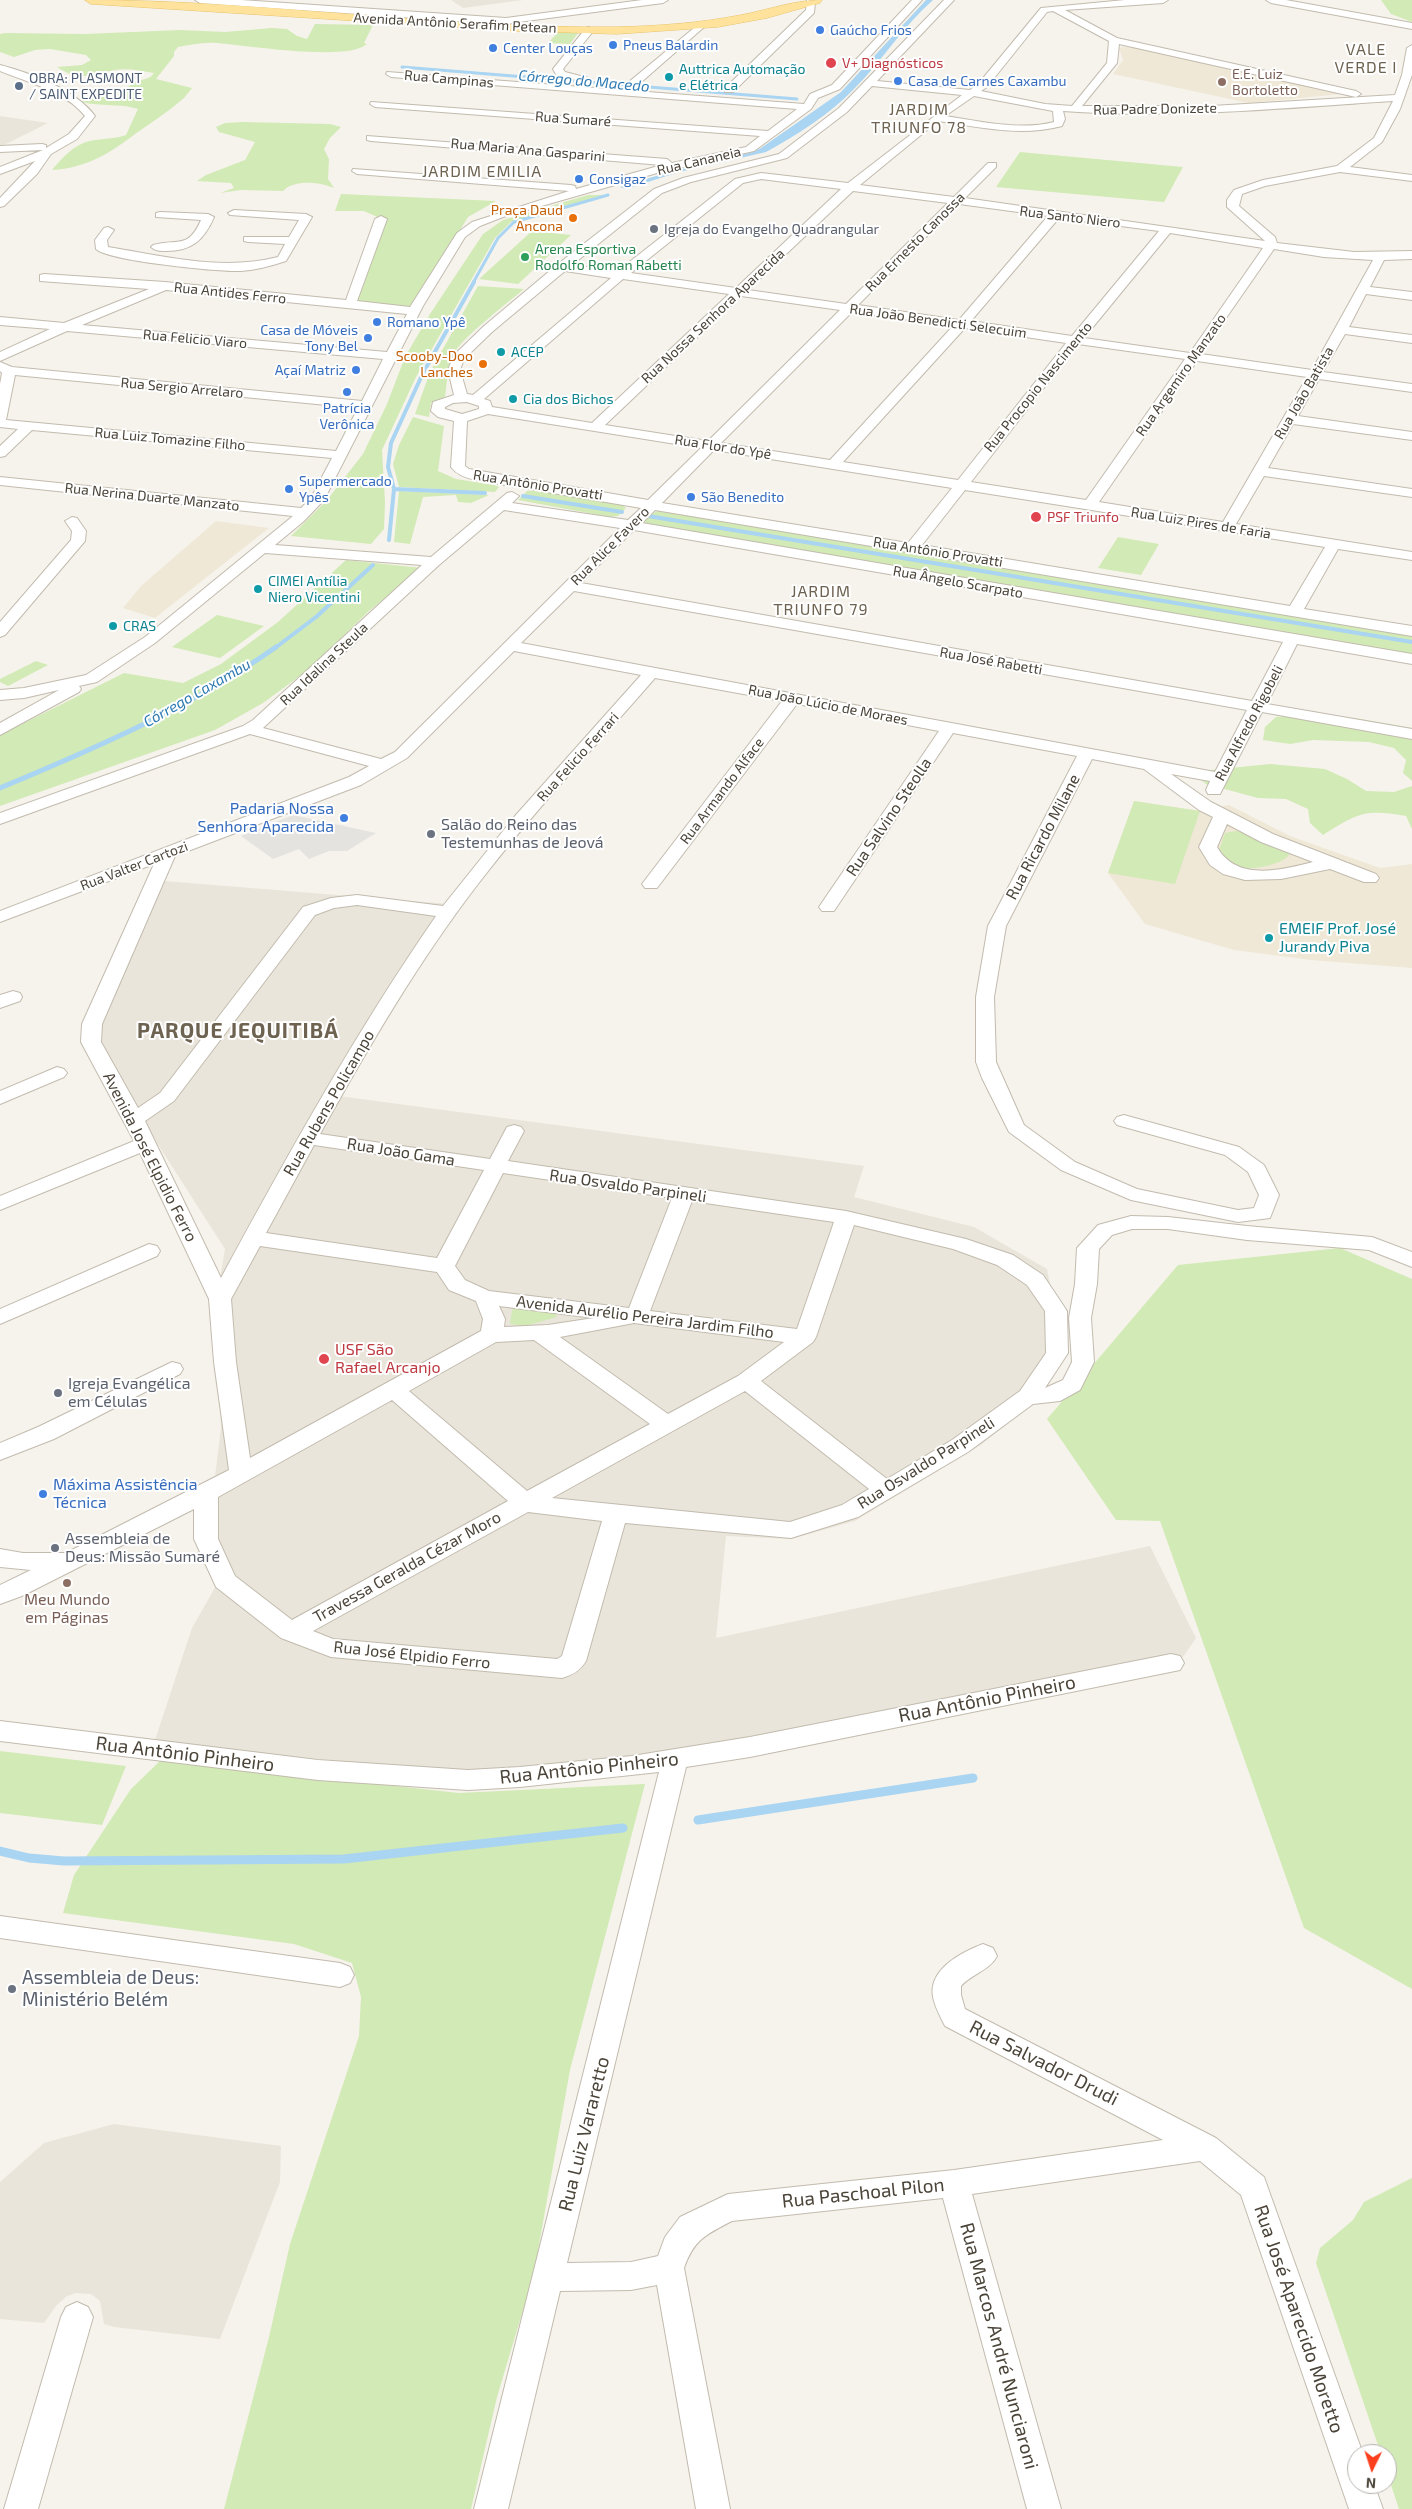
<!DOCTYPE html>
<meta charset="utf-8">
<style>
body{margin:0}
#map{position:relative;width:1412px;height:2509px;overflow:hidden;background:#f6f3ec;font-family:"Exo 2",sans-serif}
canvas{display:block}
.north{position:absolute;left:1347px;top:2444px;width:50px;height:50px;box-sizing:border-box;background:#fff;border:1px solid #b7b4b0;border-radius:50%;rotate:184deg;font-size:14px;font-weight:700;line-height:20px;text-align:center;color:#4b4439}
.north::after{content:'';display:block;margin:auto;width:18px;height:22px;background:#fc3f1d;clip-path:polygon(50% 0,100% 100%,50% 72%,0 100%)}
</style>
<div id="map">
<canvas width="1412" height="2509"></canvas>
<div class="north">N</div>
</div>
<script>
const context = document.querySelector('canvas').getContext('2d');
context.lineJoin = 'round';
function fillPath(path, color) {
  context.fillStyle = color;
  context.fill(path, 'evenodd');
}
function strokePath(path, color, width, dash) {
  context.strokeStyle = color;
  context.lineWidth = width;
  context.lineCap = dash ? 'butt' : 'round';
  context.setLineDash(dash || []);
  context.stroke(path);
}
function drawText(font, color, halo, rows, align = 'center') {
  context.font = font + ' "Exo 2",sans-serif';
  context.lineWidth = 4;
  context.setLineDash([]);
  context.textBaseline = 'middle';
  context.strokeStyle = halo;
  context.fillStyle = color;
  for (const [text, x, y, turn = 0] of rows) {
    context.save();
    context.translate(x, y);
    context.rotate((+turn || 0) * Math.PI / 180);
    context.textAlign = isNaN(turn) ? turn : align;
    if (halo) context.strokeText(text, 0, 0);
    context.fillText(text, 0, 0);
    context.restore();
  }
}
fillPath(new Path2D(`
 M451,0H523L463,8Z
 M0,116L48,123L0,147Z
 M164,881L462,905L331,1095L864,1166L854,1197L974,1227L1047,1269L1062,1345L1045,1393L981,1445L855,1521L791,1539L726,1536L716,1638L1150,1546L1196,1638L1183,1657L747,1745L488,1775L154,1743L192,1628L221,1577L208,1533L221,1428L215,1308L225,1249L148,1129L97,1035Z
 M114,2124L281,2146L280,2182L220,2339L114,2327L104,2324L100,2301L91,2294L76,2293L67,2296L56,2306L44,2323L0,2319V2182L44,2143Z`), '#eae5da');
fillPath(new Path2D(`
 M1123,47L1139,48L1338,92L1341,94L1249,103L1113,74L1123,60L1119,48Z
 M216,521L269,528L155,618L123,608L141,586Z
 M1134,801L1199,811L1229,805L1290,836L1380,868L1412,864V968L1311,960L1234,950L1145,924L1108,873Z`), '#efe8d6');
fillPath(new Path2D(`
 M1381,0H1412V22L1391,14Z
 M315,24L373,25L364,43L367,44C348,62 244,45 216,43C203,42 190,45 178,47L174,52V56L156,79L192,88L184,98C169,111 152,122 135,134C109,154 86,168 52,170C64,156 76,142 96,140C107,138 115,139 126,135L138,109C120,103 100,107 82,102V97C94,92 107,95 120,91C126,89 131,84 138,81C144,79 150,79 154,73C141,71 128,68 115,70C90,74 82,83 57,67L82,65L91,60L86,55L50,49L35,50L14,57L0,52V34L5,33L85,34L180,30L225,32L272,28L287,29L297,36L307,39Z
 M559,31L578,33L570,44L548,43Z
 M243,122L330,124L341,127L330,138L324,149L329,159L328,179L334,188C320,182 294,179 283,191L241,190L220,193L234,188L231,183L197,181L206,175L245,160L255,142L219,132L216,127L225,123Z
 M1020,152L1183,167L1164,202L996,187Z
 M341,194L496,201L468,217L413,306L356,305L382,219L364,211H335Z
 M588,195H603L511,222L495,238L416,377L382,450L385,502L384,529L371,544L291,536L327,500L363,454L387,404L405,357L430,314L483,234L503,220Z
 M532,231L571,235L518,284L479,279Z
 M478,286L524,289C508,303 461,338 453,355C447,368 447,383 445,397L431,403L429,417L415,414L430,372Z
 M413,417L444,426L438,471L456,479L494,485L499,487L495,492L399,487L393,464L399,445Z
 M534,490L622,505L626,508L618,516L610,517L518,500L527,491Z
 M399,491L489,495L471,503L458,502L456,495L423,497L410,544L394,542Z
 M659,510L1412,636V654L644,523L648,516Z
 M1118,537L1159,544L1141,575L1098,568Z
 M346,560L422,568L369,611L308,670L263,703L215,730L0,806V735L124,673L183,683L221,664L278,622Z
 M217,615L264,626L220,658L172,647Z
 M36,661L48,665L8,686L0,682V679Z
 M1302,715L1355,718L1412,728V781L1403,773L1406,760L1394,748L1369,742L1313,740L1290,744L1263,740L1265,727L1276,717Z
 M1270,764L1325,769L1347,779L1366,791L1394,792L1412,786V829L1406,816C1363,809 1359,813 1323,835L1310,823L1308,809L1286,799L1258,798L1206,784L1191,772Z
 M1134,801L1200,811L1175,884L1108,873Z
 M1236,831L1243,832L1289,852V855C1281,865 1250,871 1237,867C1231,865 1224,858 1218,853L1225,833Z
 M1340,1248L1412,1279V1989L1304,1928L1160,1521L1116,1520L1047,1419L1178,1265Z
 M517,1307L555,1312L557,1317L525,1326L510,1324L512,1310Z
 M0,1751L126,1766L102,1825L0,1813Z
 M161,1760L459,1793L645,1784L570,2070L534,2273L497,2397L471,2509H224L269,2337L290,2244L359,2036L361,1997L352,1963L294,1944L63,1913L74,1875L131,1789Z
 M1412,2178V2509H1399L1387,2473V2454H1381L1316,2263L1320,2248L1353,2220L1364,2202Z`), '#d2eab5');
fillPath(new Path2D(`
 M293,815L376,833L347,851H329L309,859L299,849L273,859L241,836Z`), '#e5e3e0');
fillPath(new Path2D(`
 M926,0H933C903,26 882,61 854,89C830,114 797,135 766,152L679,172L626,189L620,187L669,172L753,152L761,148L841,92Z`), '#a9d4f2');
strokePath(new Path2D(`
 M402,67L797,99
 M473,283L498,238L514,222L608,195`), '#a9d4f2', 3);
strokePath(new Path2D(`
 M394,489L485,493
 M523,496L622,512
 M648,516L1412,642
 M389,540L394,489L388,467L391,443L423,373L474,282
 M275,648L316,617L373,565`), '#a9d4f2', 4);
strokePath(new Path2D(`
 M0,788C96,748 191,707 276,647`), '#a9d4f2', 5);
strokePath(new Path2D(`
 M698,1820L973,1778
 M0,1851L29,1858L64,1861L344,1859L623,1828`), '#a9d4f2', 9);
const minor = new Path2D(`
 M195,0H241L506,18L642,0H668L663,3L511,23L506,27L501,24L200,3Z
 M807,0L815,2L814,13L733,92H725V88L806,10Z
 M912,0H922L840,89L818,98L811,109L754,151L664,171L503,217L480,226L465,237L423,306L324,500L304,521L275,545L431,557L507,493L512,492L519,496L512,503L628,520L641,508L476,480C466,478 457,475 451,467L454,421L438,417L431,411L433,402L454,395L448,370L454,355L484,326L558,264L654,189L683,178L779,154L839,108L944,0H954L877,81L970,90L979,83L1041,8L1125,0H1168L1163,3L1065,10L1117,38L1356,91L1361,94L1356,97L1119,44L1117,63L1082,106H1212L1395,95L1402,75L1407,48L1412,45V75L1400,109L1382,142L1350,167L1412,175V181L1340,172L1265,186L1242,194L1239,206L1275,237L1277,243L1354,252L1412,251V259L1384,260L1370,287L1412,292V300L1366,294L1349,327L1412,335V343L1345,334L1323,372L1412,384V392L1319,379L1298,416L1412,432V440L1293,424L1268,468L1412,489V497L1264,476L1236,524L1412,552V560L1338,549L1304,609L1412,626V636L655,510L642,523L1412,654V664L1297,644L1267,704L1412,729V739L1262,712L1220,794H1208L1206,790L1210,781L1171,774L1211,802L1273,834L1376,874L1379,878L1376,882H1364L1330,869L1281,879L1245,880L1223,874L1210,865L1199,847L1213,817L1199,810L1144,769L1092,759L1006,926L994,997L996,1062L1024,1125L1075,1162L1137,1189L1238,1210L1254,1208L1259,1195L1248,1172L1225,1155L1117,1125L1114,1121L1117,1117L1124,1115L1239,1147L1264,1165L1279,1195L1270,1218L1238,1222L1131,1200L1061,1170L1009,1132L982,1078L976,1062V997L988,926L1077,756L953,733L834,911H822L819,907L939,731L797,704L657,888H645L642,884L782,701L655,678C596,746 533,812 478,884C418,962 368,1048 320,1134L490,1159L507,1127L514,1125L521,1127L524,1131L508,1161L846,1211L966,1239L1013,1255L1043,1275L1067,1311L1068,1353L1045,1388L1063,1380L1072,1362L1069,1318L1075,1284L1077,1248L1098,1225L1131,1216L1168,1217L1247,1226L1372,1237L1412,1252V1267L1369,1250L1247,1240L1168,1229H1132L1112,1235L1099,1249L1097,1284L1091,1318L1094,1362L1080,1390L1060,1401L1033,1404L968,1452L858,1517L791,1538L625,1523L586,1661C580,1671 572,1675 562,1678L331,1657L281,1638L216,1587L194,1539V1509L22,1596L0,1604V1585L31,1570L0,1567V1549L23,1553H66L229,1470L214,1362L209,1299L140,1153L0,1210V1196L134,1141L81,1042L82,1024L154,864L0,922V911L349,777L369,766L250,734L0,824V813L243,726L253,720L422,565L265,553L155,643L97,682L79,686L81,689L79,692L0,735V723L59,690L24,698L0,700V690L24,688L86,675L145,637L293,516L0,485V477L301,508L311,498L332,458L32,430L5,456L0,457V446L18,429L0,427V384L2,373L0,371V362L12,367L362,401L383,359L67,331L0,361V352L50,329L0,325V317L64,323L149,289L40,281V275L44,274L165,282L346,300L375,219L381,216L387,219L357,301L410,307L457,233L472,222L569,191L357,174L352,171L353,169L571,185L575,186L576,189L662,165L371,141L367,140V136L667,159L672,163L746,147L760,136L375,107L370,104L371,102L768,131L797,109L391,77L386,74L387,72L804,104L810,94L832,85ZM1053,11L1109,41L1107,63L1072,106L1045,104L981,91L987,87L1047,12ZM872,86L962,95L848,183L761,173L735,179L618,271L572,265L662,193L691,182L787,158L847,112ZM974,96L1053,111L1054,122C1019,131 980,121 945,116ZM1393,101L1374,138L1337,166L1263,180L1234,190L1227,200V207L1265,241L965,198L996,167V163H988L954,197L860,185L938,121C979,127 1021,137 1062,126L1065,119L1063,111C1173,119 1283,108 1393,101ZM761,179L841,189L736,288L631,273L743,183ZM853,191L948,203L846,304L748,290ZM959,204L1048,216L959,320L858,305ZM1059,218L1159,231L1072,336L971,321ZM1170,233L1263,248L1190,353L1084,338ZM1274,249L1324,257L1373,260L1312,370L1201,354ZM565,271L611,278L473,395L467,394L460,370L464,359L492,332ZM623,279L729,294L592,423L492,407L490,401L484,399ZM166,290L407,314L387,352L82,325ZM741,296L840,310L708,441L605,425ZM852,312L953,326L830,460L721,443ZM965,328L1066,343L958,480L843,462ZM1078,344L1185,359L1086,500L971,482ZM1197,361L1307,377L1223,522L1099,502ZM15,375L358,408L336,451L6,420ZM467,402L479,406V409L462,414L445,409V407L453,403ZM488,414L701,448L648,500L469,469L465,466L467,421ZM714,450L952,488L908,543L662,503ZM965,490L1325,547L1290,606L922,545ZM504,510L620,528L395,752L381,759L263,728L439,565ZM634,530L1283,642L1252,701L581,583ZM574,591L1247,710L1215,772L521,643ZM514,651L641,675L515,816L443,906L357,895L331,898L303,907L160,1093L138,1108L101,1042L102,1024L175,856L361,785L407,758ZM1227,824L1261,842L1313,862C1281,870 1237,882 1217,847ZM357,905L436,916C356,1032 288,1154 221,1278L145,1121L174,1101L315,915L334,908ZM314,1145L484,1170L437,1258L266,1233ZM503,1173L672,1198L629,1308L489,1291L465,1280L455,1266ZM692,1201L834,1222L797,1329L650,1311ZM854,1225L953,1249L997,1265L1027,1285L1045,1311L1046,1353L1020,1391L952,1440L887,1479L761,1381L813,1342L816,1337ZM260,1246L437,1272L449,1290L476,1301L483,1319L481,1331L250,1458L236,1362L231,1299ZM499,1306L594,1318L548,1325L504,1327L505,1319ZM634,1323L784,1342L738,1376L668,1414L560,1337ZM534,1340L650,1424L527,1491L409,1391L496,1342ZM745,1391L869,1489L842,1505L790,1522L552,1498ZM392,1400L508,1501L292,1620L235,1576L218,1539V1497ZM528,1512L602,1521L562,1656L557,1659L333,1639L313,1631Z
 M1266,0H1286L1412,23V29L1271,3Z
 M700,23L705,26L703,28L638,85H630V81Z
 M589,27L594,30L563,69L565,72L592,79L587,82L557,76L553,69L586,28Z
 M0,65C31,73 76,90 95,116L77,139L51,154L37,174L4,206L0,207V198L35,161L0,174V167L43,150L0,152V146L42,144L46,145V148L69,134L85,116C65,91 29,83 0,71Z
 M234,210L306,214L312,217L286,261C271,266 256,270 241,271C220,272 108,261 96,249L95,240L104,228L108,227L114,230L107,240L108,247L114,248C168,257 223,271 278,257L285,244L248,242L244,241V237H289L299,220L230,215L228,213Z
 M160,212L208,214L214,217C204,240 192,251 166,251C160,251 155,251 151,247L153,245C178,238 188,250 201,220L156,217V213Z
 M72,517L77,518L86,531L85,541L5,635L0,637V622L71,540L72,531L65,521Z
 M13,991L20,993L22,997L20,1001L0,1008V995Z
 M57,1067L64,1069L67,1073L64,1077L0,1104V1091Z
 M149,1244L157,1246L160,1251L157,1256L0,1324V1309Z
 M172,1362L180,1364L183,1369L180,1374L54,1439L0,1460V1443L38,1427Z
 M1171,1654L1180,1656L1184,1663L1180,1670L750,1757L686,1767L567,2263L631,2262L658,2256L665,2237L680,2217L728,2194L954,2170L1163,2140L945,2026C940,2016 935,2007 933,1997C928,1969 962,1952 983,1944L993,1948L997,1956C990,1970 972,1974 961,1986V1995L965,2009L1216,2138L1264,2177L1363,2454H1357V2484H1374L1383,2509H1349L1241,2195L1200,2161L972,2194L1061,2509H1027L943,2198L732,2221C707,2234 694,2239 684,2268L730,2509H696L657,2285L631,2290L560,2291L508,2509H474L659,1772L520,1787L468,1790L318,1780L0,1741V1721L318,1760L468,1770L520,1767L632,1756L750,1737Z
 M0,1916L340,1963L350,1967L354,1975L350,1983L340,1987L0,1938Z
 M77,2302L88,2307L93,2317L38,2509H4L61,2317L66,2307Z`);
const major = new Path2D(`
 M85,0C262,0 439,29 617,27C658,26 700,23 741,15C768,10 794,0 822,0L820,3L767,18L718,27L617,34L516,31L91,4Z`);
strokePath(minor, '#c2bbae', 2);
strokePath(major, '#e6c16a', 1);
fillPath(minor, '#fff');
fillPath(major, '#ffe39c');
for (const [x, y, r, color] of [
 [820,30,5,"#3f7fe0"],
 [613,45,5,"#3f7fe0"],
 [493,48,5,"#3f7fe0"],
 [831,63,6,"#e0444e"],
 [669,77,5,"#0f9aa8"],
 [898,81,5,"#3f7fe0"],
 [1222,82,5,"#8d6e63"],
 [19,86,5,"#5c6f8a"],
 [579,179,5,"#3f7fe0"],
 [573,218,5,"#e8710a"],
 [654,229,5,"#6b7280"],
 [525,257,5,"#2e9e5b"],
 [377,322,5,"#3f7fe0"],
 [368,338,5,"#3f7fe0"],
 [501,352,5,"#0f9aa8"],
 [483,364,5,"#e8710a"],
 [356,370,5,"#3f7fe0"],
 [347,392,5,"#3f7fe0"],
 [513,399,5,"#0f9aa8"],
 [289,489,5,"#3f7fe0"],
 [691,497,5,"#3f7fe0"],
 [1036,517,6,"#e0444e"],
 [258,589,5,"#0f9aa8"],
 [113,626,5,"#0f9aa8"],
 [344,818,5,"#3f7fe0"],
 [431,834,5,"#6b7280"],
 [1269,938,5,"#0f9aa8"],
 [324,1359,6,"#e0444e"],
 [58,1393,5,"#6b7280"],
 [43,1494,5,"#3f7fe0"],
 [55,1548,5,"#6b7280"],
 [67,1583,5,"#8d6e63"],
 [12,1989,5,"#6b7280"]
]) {
  const dot = new Path2D();
  dot.arc(x, y, r, 0, 2 * Math.PI);
  context.fillStyle = color;
  context.fill(dot);
  strokePath(dot, '#fff', 2);
}
drawText('14px', '#4b4439', '#fff', [
 ["Avenida Antônio Serafim Petean",455,23,3],
 ["Rua Campinas",449,79,5],
 ["Rua Padre Donizete",1155,109,-1],
 ["Rua Sumaré",573,119,4],
 ["Rua Maria Ana Gasparini",528,150,5],
 ["Rua Cananeia",699,161,-13],
 ["Rua Santo Niero",1070,217,7],
 ["Rua Ernesto Canossa",915,242,-45],
 ["Rua Antides Ferro",230,293,6],
 ["Rua Nossa Senhora Aparecida",713,316,-43],
 ["Rua João Benedicti Selecuim",938,321,8],
 ["Rua Felicio Viaro",195,339,5],
 ["Rua Argemiro Manzato",1181,375,-55],
 ["Rua Procopio Nascimento",1038,387,-51],
 ["Rua Sergio Arrelaro",182,388,5],
 ["Rua João Batista",1304,393,-60],
 ["Rua Luiz Tomazine Filho",170,439,5],
 ["Rua Flor do Ypê",723,447,9],
 ["Rua Antônio Provatti",538,485,9],
 ["Rua Nerina Duarte Manzato",152,497,6],
 ["Rua Luiz Pires de Faria",1201,523,9],
 ["Rua Alice Favero",610,546,-45],
 ["Rua Antônio Provatti",938,552,9],
 ["Rua Ângelo Scarpato",958,582,10],
 ["Rua José Rabetti",991,661,10],
 ["Rua Idalina Steula",324,664,-43],
 ["Rua João Lúcio de Moraes",828,705,11],
 ["Rua Alfredo Rigobeli",1249,723,-62],
 ["Rua Felicio Ferrari",578,757,-48],
 ["Rua Armando Alface",722,791,-53],
 ["Rua Valter Cartozi",134,866,-21]
]);
drawText('14px', '#366cbe', '#fff', [
 ["Gaúcho Frios",830,30],
 ["Pneus Balardin",623,45],
 ["Center Louças",503,48],
 ["Casa de Carnes Caxambu",908,81],
 ["Consigaz",589,179],
 ["Romano Ypê",387,322],
 ["Casa de Móveis",358,330,"right"],
 ["Tony Bel",358,346,"right"],
 ["Açaí Matriz",346,370,"right"],
 ["Patrícia",347,408,"center"],
 ["Verônica",347,424,"center"],
 ["Supermercado",299,481],
 ["Ypês",299,497],
 ["São Benedito",701,497]
], 'left');
drawText('14px', '#be3a42', '#fff', [
 ["V+ Diagnósticos",842,63],
 ["PSF Triunfo",1047,517]
], 'left');
drawText('14px', '#0d838f', '#fff', [
 ["Auttrica Automação",679,69],
 ["e Elétrica",679,85],
 ["ACEP",511,352],
 ["Cia dos Bichos",523,399],
 ["CIMEI Antília",268,581],
 ["Niero Vicentini",268,597],
 ["CRAS",123,626]
], 'left');
drawText('14px', '#785e54', '#fff', [
 ["E.E. Luiz",1232,74],
 ["Bortoletto",1232,90]
], 'left');
drawText('14px', '#4e5e75', '#fff', [
 ["OBRA: PLASMONT",29,78],
 ["/ SAINT EXPEDITE",29,94]
], 'left');
drawText('14px', '#c56008', '#fff', [
 ["Praça Daud",563,210],
 ["Ancona",563,226],
 ["Scooby-Doo",473,356],
 ["Lanches",473,372]
], 'right');
drawText('14px', '#5b616d', '#fff', [
 ["Igreja do Evangelho Quadrangular",664,229]
], 'left');
drawText('14px', '#27864d', '#fff', [
 ["Arena Esportiva",535,249],
 ["Rodolfo Roman Rabetti",535,265]
], 'left');
drawText('italic 15px', '#2e7ab2', '#fff', [
 ["Córrego do Macedo",584,81,5],
 ["Córrego Caxambu",197,693,-30]
]);
context.letterSpacing = '1px';
drawText('16px', '#6e6250', '#fff', [
 ["VALE",1366,50],
 ["VERDE I",1366,68],
 ["JARDIM",919,110],
 ["TRIUNFO 78",919,128],
 ["JARDIM EMILIA",482,172],
 ["JARDIM",821,592],
 ["TRIUNFO 79",821,610]
]);
context.letterSpacing = '0px';
drawText('16px', '#366cbe', '#fff', [
 ["Padaria Nossa",334,809],
 ["Senhora Aparecida",334,827],
 ["Máxima Assistência",53,1485,"left"],
 ["Técnica",53,1503,"left"]
], 'right');
drawText('16px', '#4b4439', '#fff', [
 ["Rua Salvino Steolla",889,817,-56],
 ["Rua Ricardo Milane",1043,837,-62],
 ["Rua Rubens Policampo",329,1103,-60],
 ["Rua João Gama",401,1152,9],
 ["Avenida José Elpidio Ferro",150,1157,63],
 ["Rua Osvaldo Parpineli",628,1186,8],
 ["Avenida Aurélio Pereira Jardim Filho",645,1317,7],
 ["Rua Osvaldo Parpineli",926,1463,-32],
 ["Travessa Geralda Cézar Moro",407,1567,-29],
 ["Rua José Elpidio Ferro",412,1655,6]
]);
drawText('16px', '#5b616d', '#fff', [
 ["Salão do Reino das",441,825],
 ["Testemunhas de Jeová",441,843],
 ["Igreja Evangélica",68,1384],
 ["em Células",68,1402],
 ["Assembleia de",65,1539],
 ["Deus: Missão Sumaré",65,1557]
], 'left');
drawText('16px', '#0d838f', '#fff', [
 ["EMEIF Prof. José",1279,929],
 ["Jurandy Piva",1279,947]
], 'left');
drawText('16px', '#be3a42', '#fff', [
 ["USF São",335,1350],
 ["Rafael Arcanjo",335,1368]
], 'left');
drawText('16px', '#785e54', '#fff', [
 ["Meu Mundo",67,1600],
 ["em Páginas",67,1618]
]);
drawText('19px', '#4b4439', '#fff', [
 ["Rua Antônio Pinheiro",987,1699,-11],
 ["Rua Antônio Pinheiro",185,1754,7],
 ["Rua Antônio Pinheiro",589,1768,-6],
 ["Rua Salvador Drudi",1044,2063,27],
 ["Rua Luiz Vararetto",584,2134,-76],
 ["Rua Paschoal Pilon",863,2193,-6],
 ["Rua José Aparecido Moretto",1299,2319,71],
 ["Rua Marcos André Nunciaroni",999,2346,75]
]);
drawText('19px', '#5b616d', '#fff', [
 ["Assembleia de Deus:",22,1978],
 ["Ministério Belém",22,2000]
], 'left');
context.letterSpacing = '1px';
drawText('bold 21px', '#6e6250', '#fff', [
 ["PARQUE JEQUITIBÁ",238,1031]
]);
context.letterSpacing = '0px';
</script>
